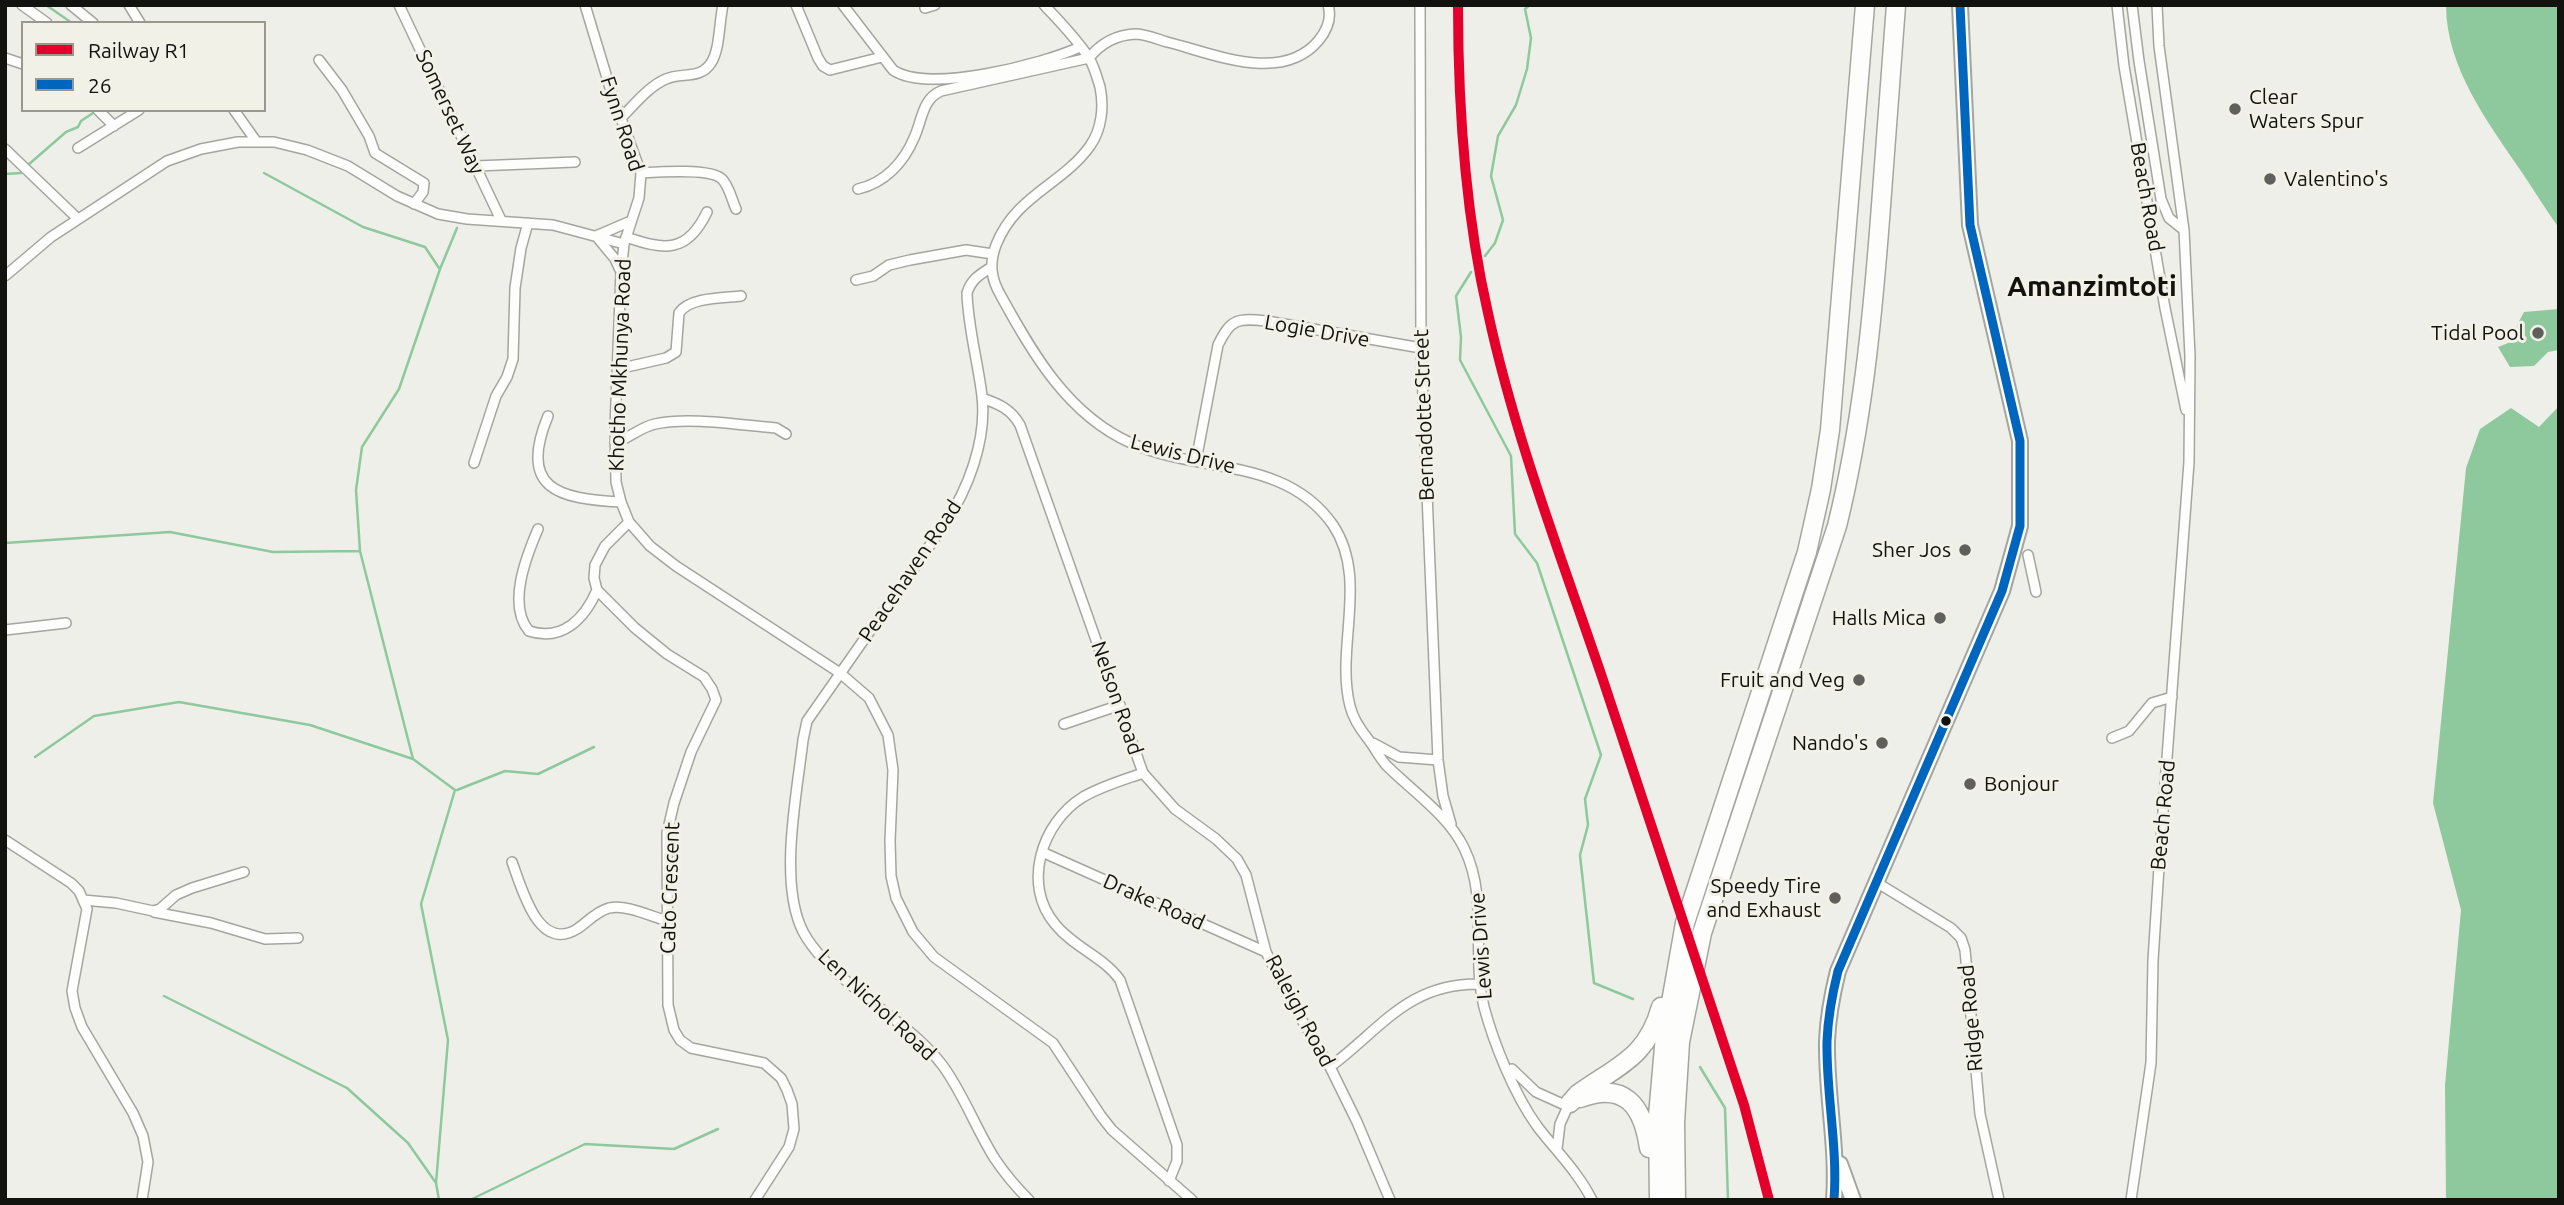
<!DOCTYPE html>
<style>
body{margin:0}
#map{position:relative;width:2564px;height:1205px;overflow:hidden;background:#efefe9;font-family:Ubuntu,sans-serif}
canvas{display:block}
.frame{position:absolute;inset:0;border:7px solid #12120f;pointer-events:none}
.legend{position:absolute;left:21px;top:21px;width:245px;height:91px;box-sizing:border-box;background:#f1f1e7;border:2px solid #989891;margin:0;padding:9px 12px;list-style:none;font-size:21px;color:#12120f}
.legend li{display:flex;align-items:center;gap:14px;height:35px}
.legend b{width:35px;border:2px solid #989891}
</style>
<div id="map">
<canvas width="2564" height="1205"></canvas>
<div class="frame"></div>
<ul class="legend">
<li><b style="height:9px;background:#e4002b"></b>Railway R1</li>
<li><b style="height:9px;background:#0065bd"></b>26</li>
</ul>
</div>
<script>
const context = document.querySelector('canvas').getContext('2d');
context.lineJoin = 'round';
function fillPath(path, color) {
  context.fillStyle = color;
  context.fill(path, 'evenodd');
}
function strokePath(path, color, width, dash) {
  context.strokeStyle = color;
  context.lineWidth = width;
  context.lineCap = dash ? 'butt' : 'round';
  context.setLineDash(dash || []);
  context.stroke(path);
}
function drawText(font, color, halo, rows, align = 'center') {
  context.font = font + ' Ubuntu,sans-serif';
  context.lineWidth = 6;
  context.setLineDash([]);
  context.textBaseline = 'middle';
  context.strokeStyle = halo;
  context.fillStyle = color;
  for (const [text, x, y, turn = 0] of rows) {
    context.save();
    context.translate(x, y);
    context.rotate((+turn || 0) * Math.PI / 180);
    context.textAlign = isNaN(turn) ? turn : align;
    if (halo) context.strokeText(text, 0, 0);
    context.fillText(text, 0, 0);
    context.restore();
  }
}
fillPath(new Path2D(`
 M2446,5H2559V228C2546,210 2535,192 2523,174C2489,124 2446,68 2446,5Z
 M2559,309V350L2548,352L2534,366L2510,367L2498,347L2516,340L2517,325L2524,312Z
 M2559,406V1200H2446L2445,1085L2461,910L2433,803L2466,468L2480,429L2511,408L2539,427Z`), '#8ec99d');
strokePath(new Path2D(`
 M46,5L72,23
 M28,165L66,132L78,127L81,121L93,113
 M264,173L363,227L425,247L439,268
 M5,174L21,173
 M1485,256L1495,243L1503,220L1491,176L1498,136L1516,105L1527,69L1531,38L1525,9L1530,5
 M1471,272L1456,296L1461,337L1460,360L1511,456L1515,534L1537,563L1601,755L1585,799L1588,825L1580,855L1594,983L1633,999
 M5,543L170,532L273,552L360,551
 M35,757L94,716L179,702L310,725L413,759
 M457,790L505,771L538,774L594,747
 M164,996L347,1088L408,1143L436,1183
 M1700,1067L1725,1108L1728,1200
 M439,1200L436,1183L448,1040L421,904L455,790L413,759L360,551L356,490L362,447L399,389L440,269L457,228
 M470,1200L585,1144L674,1149L718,1129`), '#8ec99d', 2.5);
const minor = new Path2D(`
 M22,5L47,23
 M71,5L93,23
 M129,5L140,23
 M399,5L501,220
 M585,5L611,91L641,173L639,198L624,244L621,272L615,428L616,482L621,502L629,522L650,546L676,566L840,673L869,698L888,735L893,770L890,841L891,876L896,898L913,932L934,957L1053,1043L1101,1116L1112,1130L1192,1200
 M796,5L818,58L823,66L830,70L882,57
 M843,5L893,70C928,94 1043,64 1080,47
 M1044,5C1059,21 1077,39 1089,58C1094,66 1097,77 1100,87C1104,106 1102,129 1090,146C1062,185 1016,195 996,245C989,264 991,279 1001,296C1033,354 1068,415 1131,443C1198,474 1285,456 1333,525C1369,579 1335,648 1350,706C1353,719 1360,729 1368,739C1375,748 1379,757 1386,765C1412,791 1448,815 1464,848C1489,899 1471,953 1484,1007C1494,1044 1514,1094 1537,1126C1556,1151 1578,1172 1592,1200
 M1420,5L1421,348L1438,760L1443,796L1451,824
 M2117,5L2124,66L2165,308L2186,410
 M2132,5L2139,61L2161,199L2169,218L2184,230
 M925,8L935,5
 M5,58L23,64
 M319,60L342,90L369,136L375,153L424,183L423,192L414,204
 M98,110L114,126
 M234,110L256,141
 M621,118C634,105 649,86 666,79C682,72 700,80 711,63C720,50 719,22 723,5
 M78,148L139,110
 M5,149L77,218
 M476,166L575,162
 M641,173C657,172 711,168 722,179C729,186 732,200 736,209
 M858,189C885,183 904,162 914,138C922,121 922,99 941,91L1089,58C1101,43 1116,35 1135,34C1145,34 1157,39 1167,42C1212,53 1282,85 1319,40C1327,30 1332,18 1328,5
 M626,237C664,250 687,254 707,212
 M990,268C979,275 971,280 967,293C968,328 978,362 982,396C987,440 968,490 944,525L807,721L803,740C797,793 780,875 800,925C809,948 833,970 851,985C882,1012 918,1033 943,1066C964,1095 976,1129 995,1159C1005,1174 1016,1187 1029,1200
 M620,270L615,259L596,236L631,221
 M5,276L51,237L167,161L201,149L238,142H274L307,150L348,166L397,196L438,214L467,219L553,225L624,244
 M856,280L873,276L889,265L910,260L966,250L993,254
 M618,369L666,358L676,352L679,313C689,297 723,298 741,296
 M982,398C999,404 1011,409 1020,425L1143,773L1175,809L1216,839L1237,859L1246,875L1266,952L1291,1002L1330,1067L1357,1122L1390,1200
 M548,416C518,488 557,499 621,502
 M615,443C629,438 641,427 655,424C687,417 733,424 766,427L776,428L786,434
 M1196,461L1218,345C1231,318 1238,318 1267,321L1421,348
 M474,463L496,396L507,377L513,359L515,288L521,248L528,223
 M629,522L605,546L595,565L594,578L597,590L635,628L667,654L704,677L712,689L716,700L691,752L674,803L667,833L668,1005L674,1030L680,1040L691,1048L764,1063L781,1078L787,1090L792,1104L794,1129L789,1147L755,1200
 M538,529C526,557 507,605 529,631C563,642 585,618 597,590
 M2028,555L2036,592
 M5,630L66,623
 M1064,724L1120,705
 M2112,738L2129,731L2152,703L2172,697
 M1373,743L1399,757L1438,760
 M1143,773C1123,780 1102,786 1083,797C1041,823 1022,885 1055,924C1073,947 1104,957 1120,980L1177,1145V1161L1169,1181
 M5,840L71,883L79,891L87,909L72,991L75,1008L82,1027L133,1113L143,1136L148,1162L142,1200
 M1042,852L1266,952
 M512,862C522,888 538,953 577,929C588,922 595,912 609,908C626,904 650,916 667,921
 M1876,882L1951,928L1961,938L1965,950L1980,1114L1999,1200
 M83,900L116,903L153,911L160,909L176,895L192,888L244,872
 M154,912L211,923L265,939L298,938
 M1330,1067C1382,1028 1408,983 1480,984
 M1512,1069L1536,1092L1567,1106
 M1557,1149L1560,1124L1569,1104
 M2131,1200L2151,1063L2153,960L2160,852L2189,462L2190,356L2184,230L2159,46L2157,5`);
const primary = new Path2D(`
 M1840,1164L1853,1200
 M1834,1200C1838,1147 1826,1094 1827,1041C1828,1017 1832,995 1838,971L2002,591L2020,526V441L1970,225L1960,5`);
const motorway = new Path2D(`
 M1580,1098C1625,1081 1643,1106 1649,1148
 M1570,1103L1578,1094C1617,1066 1647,1058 1661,1007
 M1659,1200L1658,1116L1665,1036L1685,923L1807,552L1821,489L1830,430L1865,5
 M1676,1200L1675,1122L1680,1042L1702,933L1837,526C1862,425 1872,323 1880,219C1885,148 1891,76 1896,5`);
strokePath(minor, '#a5a5a0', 12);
strokePath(primary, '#a5a5a0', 18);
strokePath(motorway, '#a5a5a0', 21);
strokePath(minor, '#fdfdfc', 9);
strokePath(primary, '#fdfdfc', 14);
strokePath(motorway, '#fdfdfc', 18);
strokePath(new Path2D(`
 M1834,1200C1838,1147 1826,1094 1827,1041C1828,1017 1832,995 1838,971L2002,591L2020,526V441L1970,225L1960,5`), '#0065bd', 9);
strokePath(new Path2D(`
 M1458,5C1458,108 1465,213 1488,313C1515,438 1562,559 1603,680C1650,821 1697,963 1744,1105L1769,1200`), '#e4002b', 10);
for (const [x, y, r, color] of [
 [2235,109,7,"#5f5f5b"],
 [2270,179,7,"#5f5f5b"],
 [2538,333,7,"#5f5f5b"],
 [1965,550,7,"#5f5f5b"],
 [1940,618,7,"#5f5f5b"],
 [1859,680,7,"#5f5f5b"],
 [1946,721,6,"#12120f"],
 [1882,743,7,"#5f5f5b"],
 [1970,784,7,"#5f5f5b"],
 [1835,898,7,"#5f5f5b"]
]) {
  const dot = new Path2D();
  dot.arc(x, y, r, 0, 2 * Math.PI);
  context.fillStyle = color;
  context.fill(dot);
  strokePath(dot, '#f1f1e7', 2.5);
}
drawText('21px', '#12120f', '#f1f1e7', [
 ["Clear",2249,97,"left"],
 ["Waters Spur",2249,121,"left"],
 ["Valentino's",2284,179,"left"],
 ["Tidal Pool",2524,333],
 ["Sher Jos",1951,550],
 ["Halls Mica",1926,618],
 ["Fruit and Veg",1845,680],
 ["Nando's",1868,743],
 ["Bonjour",1984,784,"left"],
 ["Speedy Tire",1821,886],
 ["and Exhaust",1821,910]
], 'right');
drawText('21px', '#12120f', '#f1f1e7', [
 ["Somerset Way",450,112,65],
 ["Fynn Road",622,124,72],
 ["Beach Road",2147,197,80],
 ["Logie Drive",1317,331,10],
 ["Khotho Mkhunya Road",620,365,-88],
 ["Bernadotte Street",1424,415,-92],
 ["Lewis Drive",1183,454,14],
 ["Peacehaven Road",910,571,-56],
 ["Nelson Road",1117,698,71],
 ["Beach Road",2163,815,-85],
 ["Cato Crescent",670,888,-88],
 ["Drake Road",1154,902,24],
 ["Lewis Drive",1481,946,-94],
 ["Len Nichol Road",877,1005,43],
 ["Raleigh Road",1300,1011,62],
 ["Ridge Road",1971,1018,-95]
]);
drawText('bold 28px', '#12120f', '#f1f1e7', [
 ["Amanzimtoti",2092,287]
]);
</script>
